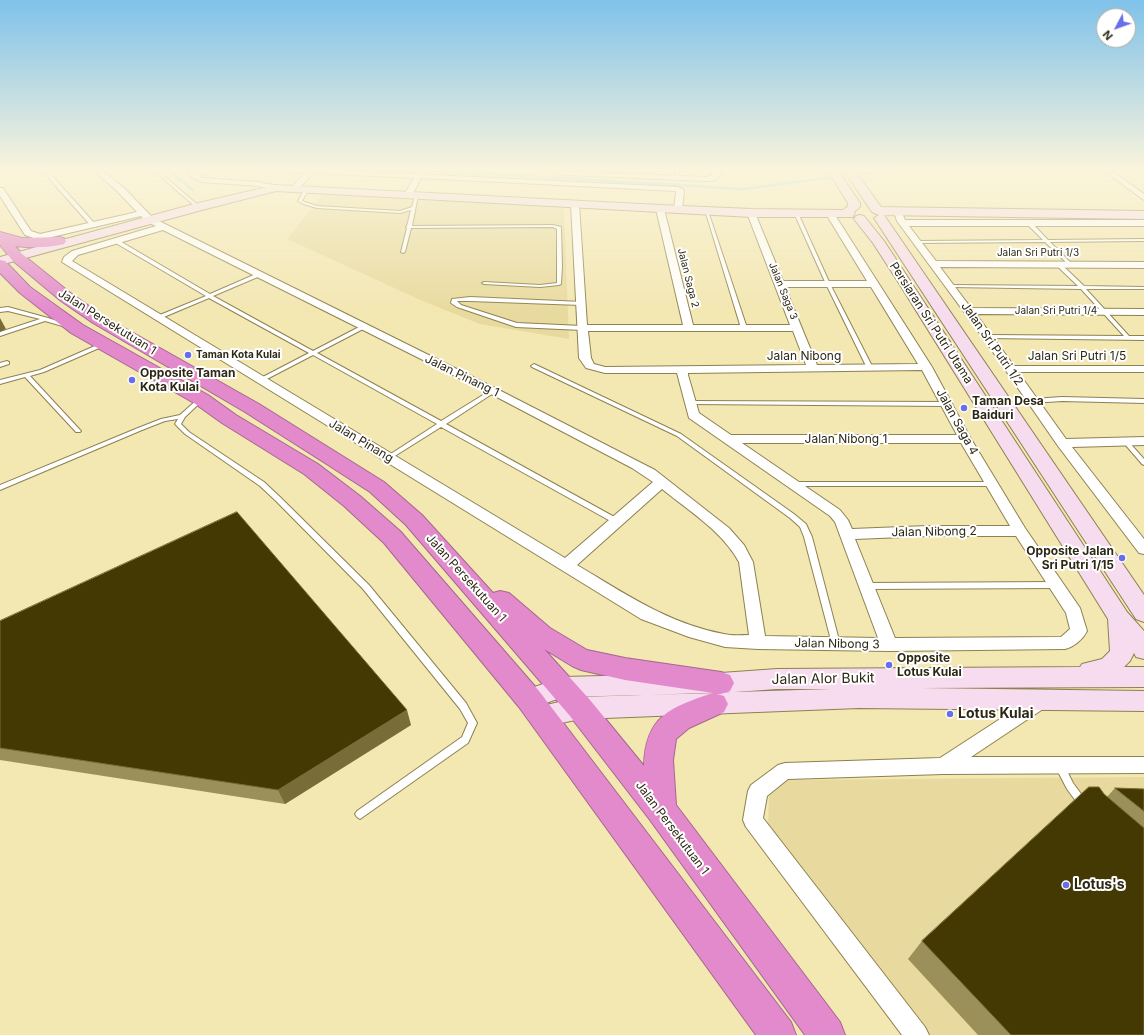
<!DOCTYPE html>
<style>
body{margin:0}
#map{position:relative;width:1144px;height:1035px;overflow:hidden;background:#f3e7b2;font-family:Inter,sans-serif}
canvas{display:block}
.north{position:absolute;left:1096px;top:8px;width:40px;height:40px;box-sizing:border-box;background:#fff;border:1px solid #aba9a1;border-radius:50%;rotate:229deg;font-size:11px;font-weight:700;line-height:16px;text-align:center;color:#2d2814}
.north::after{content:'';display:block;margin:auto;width:14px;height:18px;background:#676ee7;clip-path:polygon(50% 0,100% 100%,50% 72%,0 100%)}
</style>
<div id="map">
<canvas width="1144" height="1035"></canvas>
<div class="north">N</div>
</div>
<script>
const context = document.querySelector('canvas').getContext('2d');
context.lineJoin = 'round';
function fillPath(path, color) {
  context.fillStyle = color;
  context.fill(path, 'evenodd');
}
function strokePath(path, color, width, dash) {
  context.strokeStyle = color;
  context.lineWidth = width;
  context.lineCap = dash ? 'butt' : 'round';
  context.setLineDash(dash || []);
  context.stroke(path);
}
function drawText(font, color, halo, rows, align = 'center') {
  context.font = font + ' Inter,sans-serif';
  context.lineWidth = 4;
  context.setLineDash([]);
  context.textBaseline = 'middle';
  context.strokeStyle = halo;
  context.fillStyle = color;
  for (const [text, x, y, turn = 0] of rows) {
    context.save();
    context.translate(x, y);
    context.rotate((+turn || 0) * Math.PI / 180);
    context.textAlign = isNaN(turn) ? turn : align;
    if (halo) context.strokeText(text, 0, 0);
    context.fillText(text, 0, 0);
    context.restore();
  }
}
fillPath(new Path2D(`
 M323,194L564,208L569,339L480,324L418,299L287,239Z
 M1144,777V1035H929L768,827L769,796L788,780Z`), '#e8da9e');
strokePath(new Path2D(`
 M171,168L170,171L193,190
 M344,168L493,174L743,189L906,168`), '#82d6ed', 2.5);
const lane = new Path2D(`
 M41,168H45L96,225V227H92L54,184Z
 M151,168H155L199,206V208H197Z
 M596,168H600L598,174L596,175L594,174Z
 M676,168H680L679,177L677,178L675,177Z
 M306,189L308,190L302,201L317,206L400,211L412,207L415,196L418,195L412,226L553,225L561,227L562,266L561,284L559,285L540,287L484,284L482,283L484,282L540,285L557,283V229L553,227L411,228L405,252L403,253L401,252L407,228L406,227L407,226L411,210L400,213L317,208L303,204L298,201L304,190Z
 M705,210L708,211L747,328L746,329H742L741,328Z
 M795,212L798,213L830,284L873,368L872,369L870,370L867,368L826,284L794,213Z
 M1026,221H1030L1048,240L1144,239V241L1050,242L1071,263V264L1069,265L1045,242L917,243L915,242L917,241L1043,240L1026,223Z
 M114,240H118L210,294L256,274H260V276L213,296L313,351L361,326H365V328L317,353L441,421L491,390H495V392L446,424L618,519L620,521L616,523H614L441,427L390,459H386L385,458L386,457L437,424L313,355L263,381H259V379L309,353L209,298L159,319H155V317L206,296L114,242Z
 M1056,263H1060L1084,286L1144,287V289H1086L1129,336H1144V340L986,338L985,337L988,335L1124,336L1081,289L950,287L948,286L950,285L1078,286L1056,265Z
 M470,297L583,302V304L581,305L470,301H457L461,305L517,323L582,326L585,328L582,330L516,327L457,307L451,303L452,299Z
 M8,307L48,318L69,325L66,327L45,321L0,336V332L40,319L8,311L0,312V308Z
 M104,342L107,344L106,345L44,372L30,376L80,430L81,431L80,432H76L25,377L0,384V380L40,370Z
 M7,361L9,362V364L0,367V363Z
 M534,364L681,434L794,514L806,524L812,537L840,644L839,646L836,647L833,646L832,644L804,537L800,527L790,518L677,436L532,367L531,366Z
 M201,397L204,399L203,400L185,417L181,424L189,432L264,482L280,497L369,585L466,703L477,723L468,743L360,819L357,817L355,814L357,811L462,737L468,723L460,709L363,589L276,501L260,486L185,434L175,424L178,419L165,421L142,430L0,490V485L138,428L161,419L180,415L199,398Z
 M1062,397L1144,399V403L1062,401L1032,403L1029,401L1032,399Z
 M690,401L946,402L949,404L946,406L688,404L687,403Z
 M1125,439L1127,440L1144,459V465L1142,464L1123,442L1122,441L1123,440Z
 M791,482H992L995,484L992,486H791L790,484Z
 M1056,582L1059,583L1060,585L1059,587L1056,588L867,589L864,588L863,586L864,584L867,583Z
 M1060,762L1063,763L1073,783L1087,802L1089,805L1087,808L1084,810L1081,808L1067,789L1055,766L1057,763Z`);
const street = new Path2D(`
 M91,168H99L124,188L153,218L497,389L655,470L729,528L744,545L753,562L765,636L878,638L835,522L830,516L689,418L677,373H605L586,368L579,358L571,204L572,202H575L579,204L587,325H683L656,209L660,206L664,209L693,325H790L747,213L751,210L755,213L783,281H867L826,214L830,211L833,212L932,367L971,439L1025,528L1080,608L1087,631C1083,639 1074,647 1065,649L889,651L758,649L725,647L689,637L641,619L62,262L64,257L72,251L156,226L147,222L141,216L39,240L25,235L0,196V188H3L31,231L40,234L137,212L118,192ZM163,230L489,393L632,468L653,482L565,558L72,261L78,255ZM785,287H871L918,364L817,365ZM588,331H793L806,365L605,367L594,364L591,358ZM922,370L957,435H731L699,413L688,375V373ZM742,443H961L1010,526H928L852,529L848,520L840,510ZM662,489C689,511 722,531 739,562L749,635C741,635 732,636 724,634C669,624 624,593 577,565ZM928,536H1016L1066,613L1070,629L1061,637L895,638L855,539Z
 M185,168H193L197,173L203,178L258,182L279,186L280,188L276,190L258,186L202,182L191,177Z
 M247,168H292L678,187L684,190L682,210L678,213L674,210L676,191L421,178L411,197H408L404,195L414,178L313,173L297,191H294L290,189L305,173L251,170Z
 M456,168H486C480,172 462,172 456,168Z
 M558,168H566L567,171L706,177L712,175L711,168H719L720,175L716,180L706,181L567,175L559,174Z
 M1100,168H1108L1144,194V200Z
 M899,212L902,213L905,220H1144V226H909L936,261L1144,262V268L940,267L971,308L1144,309V315L976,314L1014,366H1144V372H1018L1066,439L1144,437V445L1072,447L1144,539V554L1139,553L1058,446L984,339L897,221L895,215Z
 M1043,693L1049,695L1052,700L1049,705L971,757H1144V773L943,774L788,779L767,796L763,818L925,1027L929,1035H902L746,827L743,820L748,791L751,785L778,765L785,763L940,758L1037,695Z`);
const secondary = new Path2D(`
 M826,168H836L860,203V207L855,211L853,217H751L276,191L202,210L0,265V257L194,204L276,185L660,205L751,209L843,210L848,206V203Z
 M843,168H853L881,207L1144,211V219L881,215H884L1144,595V622L1136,619L874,218L879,215L872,212L843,169Z
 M860,215L864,216L884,241L1127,612L1144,631V659L1136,657L1134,653L1130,661L1124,667H1144V687L920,688L1144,691V711L859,708L580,719L543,727L534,724L530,716L534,708L580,697L831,689H777L721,693L563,697L529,709L520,706L517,699L520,692L563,677L721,673L777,669L1080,667L1082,664L1102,659L1110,651L1108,619L902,288L873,243L854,219L856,216Z`);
const highway = new Path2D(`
 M0,232L22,238L59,237L64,238L66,241L64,244C48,248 31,248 15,246L22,254L73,295L105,317L259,404L384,482L422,515L493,593L500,591L509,593L550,628L587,650L625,658L721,672L730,675L734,683L730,691L721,694H717L724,696L728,704L724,712L689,728L676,739L673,760L676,805L840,1022L845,1035H805L650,820L570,716L406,525L370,492L325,463L245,412L93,323L61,301L12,260L0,245ZM544,649L572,666L581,670L625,680L713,693C671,707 645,716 644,766L590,700Z
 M0,260L5,261L30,287L83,325L208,395L236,415L318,464L360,496L400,531L539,691L791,1022L796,1035H756L519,707L384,543L344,506L304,474L222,423L194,403L71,333L20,293L0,273Z`);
strokePath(lane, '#8d8150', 2);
strokePath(street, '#8d8150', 2);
strokePath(secondary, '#8d8150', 2);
strokePath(highway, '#a3688c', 2);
fillPath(lane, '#fff');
fillPath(street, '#fff');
fillPath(secondary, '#f7dcf0');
fillPath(highway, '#e38acd');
fillPath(new Path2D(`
 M0,621L411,725L285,804L0,760Z
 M1115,788L1144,789V1035H978L908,959L922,941L1107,797Z`), '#9c905a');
fillPath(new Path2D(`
 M0,318L6,329L0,332Z
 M407,710L411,725L285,804L278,790Z`), '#786d38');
const building = new Path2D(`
 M237,512L407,710L278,790L0,748V621Z
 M1089,787H1099L1104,794L1144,828V1035H1011L922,941Z
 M1115,788L1144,789V811Z`);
fillPath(building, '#443903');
strokePath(building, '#786d38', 1);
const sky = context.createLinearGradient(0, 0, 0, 313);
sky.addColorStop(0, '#7fc2ea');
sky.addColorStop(0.54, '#faf4dc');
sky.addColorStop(1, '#faf4dc00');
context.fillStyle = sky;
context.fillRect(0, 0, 1144, 313);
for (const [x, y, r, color] of [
 [188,355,4,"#676ee7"],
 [132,380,4,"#676ee7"],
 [964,408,4,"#676ee7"],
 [1122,558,4,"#676ee7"],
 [889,665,4,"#676ee7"],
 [950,714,4,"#676ee7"],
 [1066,885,4,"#676ee7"]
]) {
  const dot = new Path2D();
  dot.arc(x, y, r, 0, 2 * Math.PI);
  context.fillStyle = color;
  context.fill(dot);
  strokePath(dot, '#fff', 1.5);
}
drawText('10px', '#2d2814', '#fff', [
 ["Jalan Sri Putri 1/3",1038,253],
 ["Jalan Saga 2",688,278,76],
 ["Jalan Saga 3",783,291,68],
 ["Jalan Sri Putri 1/4",1056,311]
]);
drawText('bold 10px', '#2d2814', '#fff', [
 ["Taman Kota Kulai",196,355]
], 'left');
drawText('12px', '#2d2814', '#fff', [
 ["Jalan Persekutuan 1",107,322,32],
 ["Persiaran Sri Putri Utama",931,323,57],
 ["Jalan Sri Putri 1/2",992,344,55],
 ["Jalan Nibong",804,356],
 ["Jalan Sri Putri 1/5",1077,356],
 ["Jalan Pinang 1",462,376,26],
 ["Jalan Saga 4",957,422,61],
 ["Jalan Nibong 1",846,439],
 ["Jalan Pinang",361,441,31],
 ["Jalan Nibong 2",934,532,-1],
 ["Jalan Persekutuan 1",466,578,48],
 ["Jalan Nibong 3",837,644,1],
 ["Jalan Persekutuan 1",672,828,53]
]);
drawText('bold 12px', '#2d2814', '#fff', [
 ["Opposite Taman",140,373],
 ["Kota Kulai",140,387],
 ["Taman Desa",972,401],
 ["Baiduri",972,415],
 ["Opposite Jalan",1114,551,"right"],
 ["Sri Putri 1/15",1114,565,"right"],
 ["Opposite",897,658],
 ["Lotus Kulai",897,672]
], 'left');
drawText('14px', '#2d2814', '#fff', [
 ["Jalan Alor Bukit",823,679,-1]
]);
drawText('bold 14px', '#2d2814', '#fff', [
 ["Lotus Kulai",958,714],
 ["Lotus's",1074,885]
], 'left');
</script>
